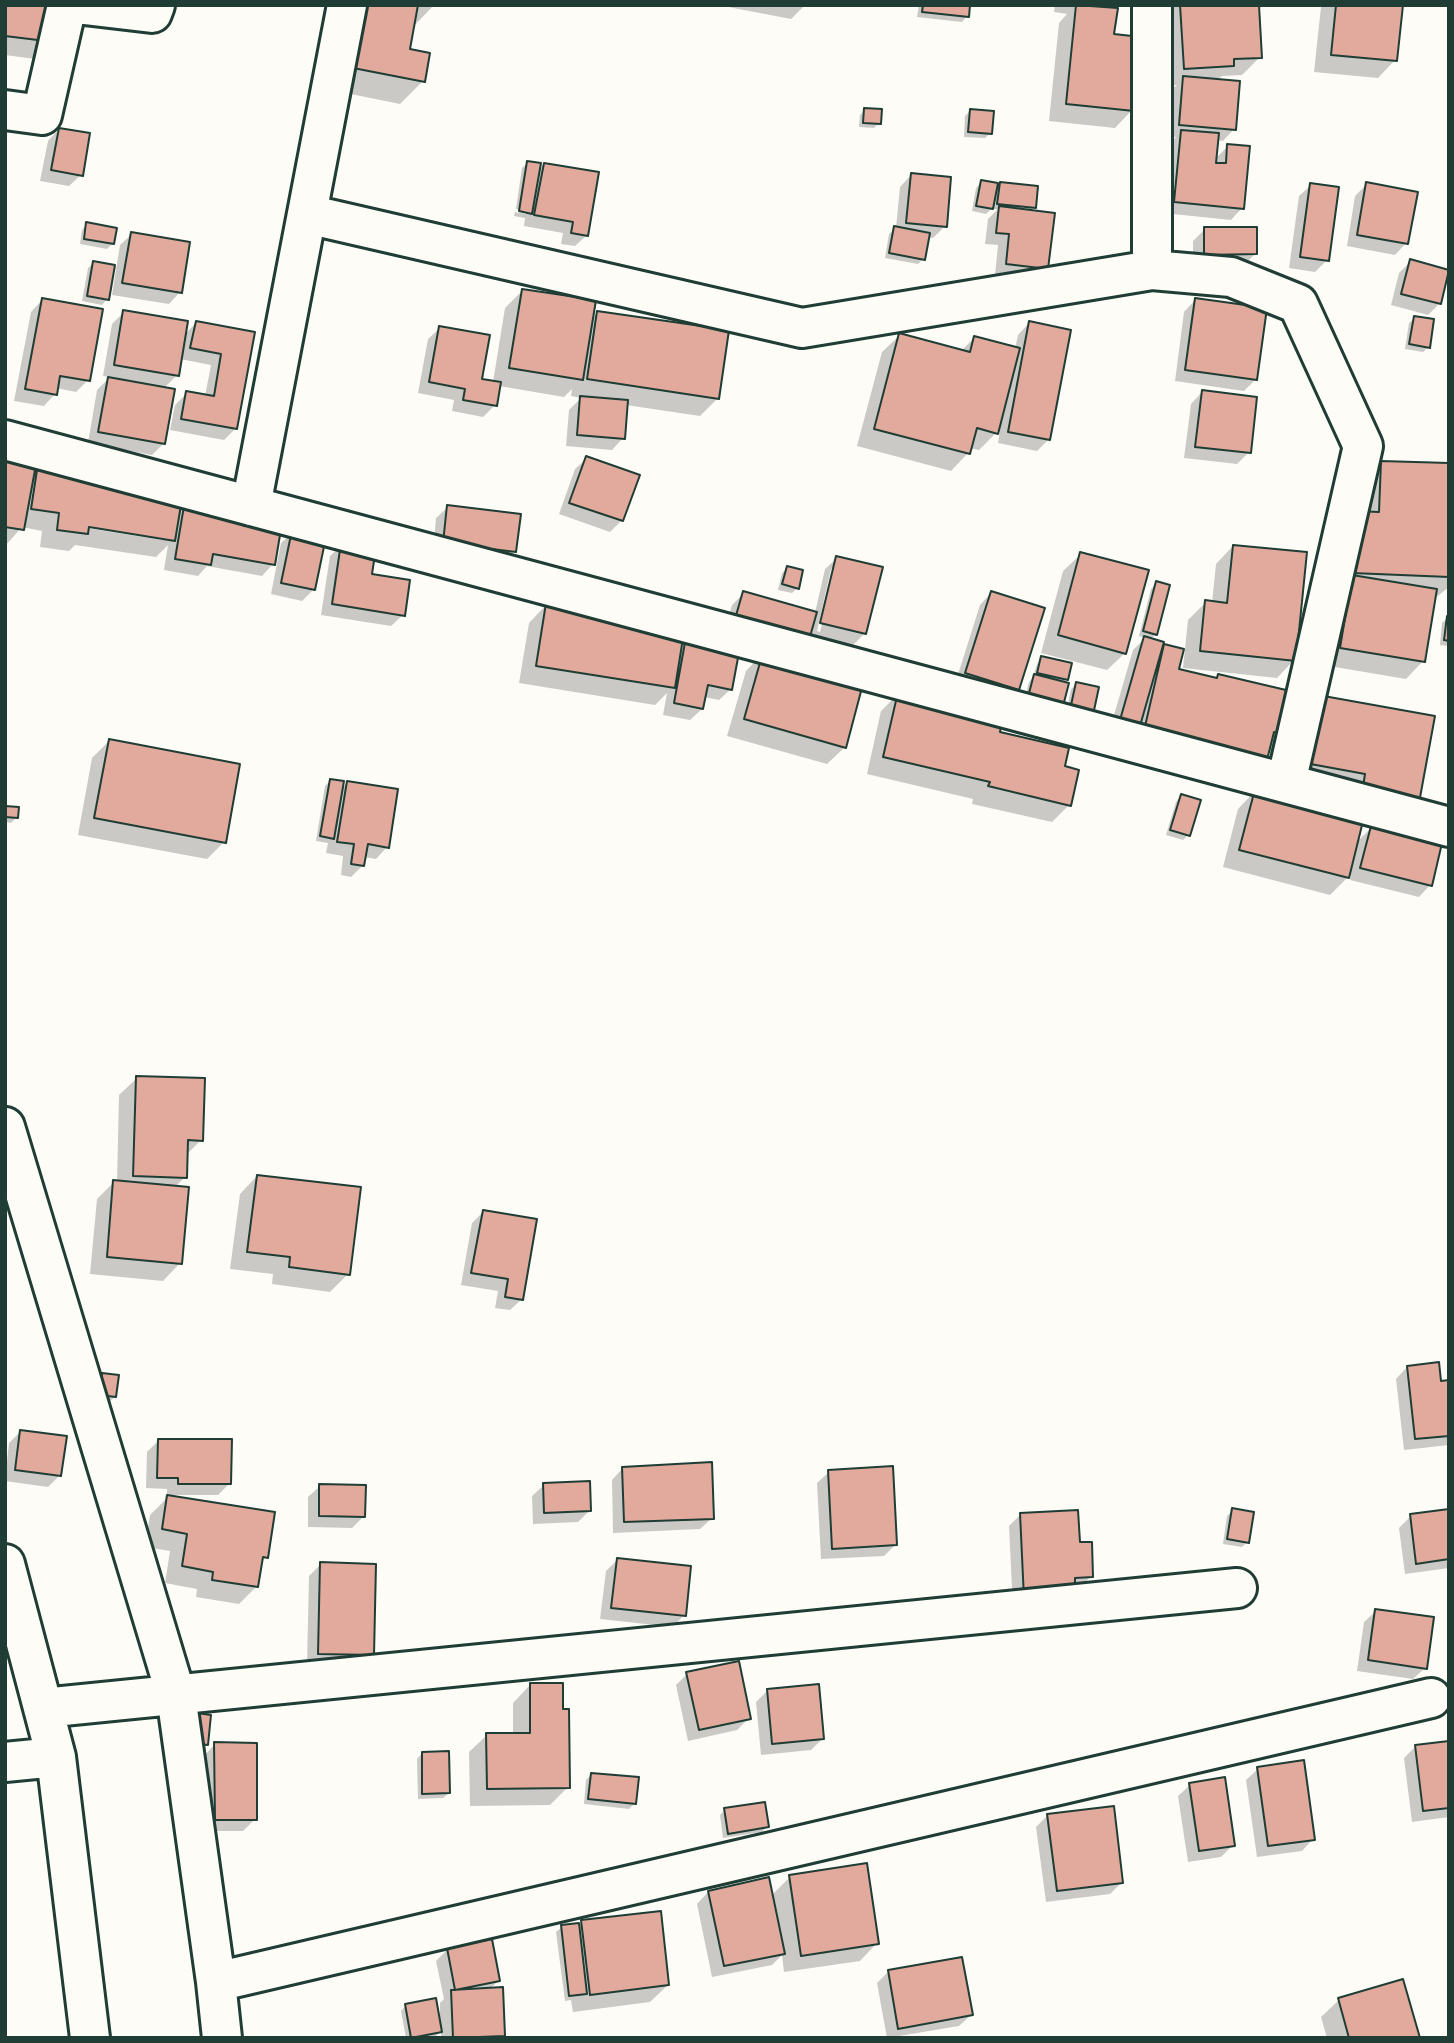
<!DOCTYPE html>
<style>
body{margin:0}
#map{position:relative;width:1454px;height:2043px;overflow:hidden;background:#fdfcf7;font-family:"Shantell Sans",sans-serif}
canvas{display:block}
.frame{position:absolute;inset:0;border:7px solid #1f3d34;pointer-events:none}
</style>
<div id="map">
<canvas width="1454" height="2043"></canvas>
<div class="frame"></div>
</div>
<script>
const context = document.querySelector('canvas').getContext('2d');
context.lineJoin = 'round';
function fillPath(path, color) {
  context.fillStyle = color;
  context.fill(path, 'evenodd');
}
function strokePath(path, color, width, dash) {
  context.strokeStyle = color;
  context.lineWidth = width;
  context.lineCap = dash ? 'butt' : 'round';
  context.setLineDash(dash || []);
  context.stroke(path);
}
fillPath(new Path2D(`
 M5,5L52,41L35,59L5,55Z
 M338,5H434L412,28L407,51L423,81L400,104L331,90Z
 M718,5H805L791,19Z
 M919,5H968L967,16L962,22L917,17Z
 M1055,5H1110L1107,8L1112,36L1132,110L1115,128L1049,121L1059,23L1067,14L1054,12Z
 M1167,5H1257L1260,57L1242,75L1222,76L1217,80L1234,129L1223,141L1217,140L1215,159L1228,146L1242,208L1231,220L1163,213L1170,143L1176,137L1168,136L1172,89L1177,85L1167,86Z
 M1300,5H1401L1395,60L1378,78L1314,72L1321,7Z
 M865,110L879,123L874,128L859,127L860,115Z
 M970,111L990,133L985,138L964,137L965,116Z
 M59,129L81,175L69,186L40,181L48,141Z
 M528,163L537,171L544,164L587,235L575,246L561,244L563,233L524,226L525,218L514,216L515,212L526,214V211L516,209L522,168Z
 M911,175L945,226L933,238L927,237L923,259L918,264L885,258L889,234L896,228L900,187Z
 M982,182L995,189L1000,184L1034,207L1030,211L1047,268L1035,280L995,275L998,245L985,244L988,219L998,209H991L986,214L972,211L976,188Z
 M1367,184L1406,243L1395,255L1347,246L1355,196Z
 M1311,185L1327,260L1315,272L1289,268L1299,196Z
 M87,224L112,244L107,249L80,244L82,230Z
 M1205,229L1255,254L1244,265L1193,266V241Z
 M132,234L180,292L169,304L112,295L120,245Z
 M1411,261L1440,303L1428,315L1391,305L1399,273Z
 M94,263L107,299L102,305L82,301L88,268Z
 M522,291L591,319L597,313L718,398L700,416L626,405L623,438L612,450L566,446L569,410L581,398L571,396L572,389L564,397L499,386L495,405L483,417L452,411L454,400L418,393L428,339L440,328L480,380L493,382L505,308Z
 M42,300L88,380L76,392L56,388L55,394L44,406L14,401L31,312Z
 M1195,300L1256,379L1244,391L1175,381L1184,312Z
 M124,312L184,335L196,323L253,334L235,429L224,440L170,430L175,405L187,393L205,396L211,365L180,359L177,375L164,388V443L152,455L88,443L97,390L110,377L103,376L112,324Z
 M1415,318L1428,347L1423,352L1405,349L1409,323Z
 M1029,323L1049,439L1037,451L998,443L1000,429L979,450L970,448L968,453L951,471L857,446L882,352L900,335L961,351L974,338L1015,349L1018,335Z
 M1202,392L1249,452L1237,464L1184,458L1191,404Z
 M5,455L32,478L37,472L185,502L273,564L262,576L207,566L198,576L164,570L168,545L156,557L75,545L69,551L40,547L42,531L22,527L5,546ZM81,524L162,537V540L80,527Z
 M587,458L622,520L610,532L559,514L575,469Z
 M1382,462L1449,465V587L1434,599L1423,661L1406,679L1323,665L1359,485Z
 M448,507L514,551L503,562L433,554L436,518Z
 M293,532L313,590L302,601L271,594L281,543Z
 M342,545L403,615L391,626L321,615L330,556Z
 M1233,546L1294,660L1277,678L1183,668L1188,620L1206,602L1212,603L1216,564Z
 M1081,554L1125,653L1107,670L1041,653L1063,571Z
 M837,558L865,633L853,645L809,634L725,630L732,605L744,593L815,613L825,569ZM831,569H835L820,632L817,631Z
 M787,568L797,588L792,593L778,590L782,573Z
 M1157,583L1156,634L1150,640L1160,650L1165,646L1176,670L1215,679L1218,676L1301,696L1274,753L1107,739L1133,650L1145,638L1139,636L1151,589Z
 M991,593L1018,689L1006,701L955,684L980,605Z
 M546,605L679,647L687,639L731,689L719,700L704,697L702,709L690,720L663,715L667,693L655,705L519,683L529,623Z
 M1448,618L1449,646L1440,645L1442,623Z
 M763,653L845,747L827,764L727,736L746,671Z
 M1042,658L1067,679L1023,706L1029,682L1033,677L1037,664Z
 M1077,684L1097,688L1066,715L1071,689Z
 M899,693L998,733L1063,768L1069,805L1052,822L972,804L973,799L867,774L881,711Z
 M1318,697L1400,820L1289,780Z
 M109,741L224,842L207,859L78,835L92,758Z
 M331,780L341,789L348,782L387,847L376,859L364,857L363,865L351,877L341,875L343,856L326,853L328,843L316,841L325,786Z
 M1255,791L1356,843L1371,828L1430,885L1419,897L1350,880L1351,874L1330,895L1223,867L1238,809Z
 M1181,796L1188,835L1183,840L1166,835L1176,802Z
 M5,807L17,817L11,823L5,822Z
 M137,1078L201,1140L186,1155L185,1177L175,1187L180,1263L163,1281L90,1274L97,1199L114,1182H117L119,1095Z
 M257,1176L348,1274L330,1292L272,1284L273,1274L230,1269L240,1194Z
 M483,1212L522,1299L510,1310L495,1308L498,1291L461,1285L472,1223Z
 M1407,1367L1439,1383L1449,1382V1445L1404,1450L1396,1379Z
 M103,1375L115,1397L109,1402L95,1400L97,1381Z
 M20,1432L60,1475L48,1487L5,1481L9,1443Z
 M159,1440L229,1484L218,1495H167V1489L146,1488L147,1452Z
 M623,1468L712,1518L700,1529L613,1533L612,1480Z
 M829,1472L896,1544L884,1556L821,1559L817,1483Z
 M544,1485L590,1510L578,1522L533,1524L532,1496Z
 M320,1486L364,1516L352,1528L308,1527V1497Z
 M168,1497L266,1557L260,1563L257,1586L239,1604L196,1597L197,1589L165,1583L170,1551L145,1547L150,1515Z
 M1233,1510L1247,1542L1242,1547L1223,1544L1227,1516Z
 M1449,1511V1568L1405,1574L1399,1528L1411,1516Z
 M1021,1514L1078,1544L1091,1576L1080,1588L1013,1610L1009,1526Z
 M617,1560L684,1615L673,1627L600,1619L606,1571Z
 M321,1564L372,1654L360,1666L307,1664L309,1576Z
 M1376,1611L1425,1668L1413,1679L1357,1671L1364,1622Z
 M687,1674L749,1718L737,1730L688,1741L676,1685Z
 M530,1685L568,1787L550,1805L470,1806L469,1752L487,1735H513V1703Z
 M767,1691L823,1738L811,1750L761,1755L756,1702Z
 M1449,1742V1817L1412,1822L1404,1758L1415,1747Z
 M215,1744L255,1819L243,1831H204V1756Z
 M422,1753L449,1793L443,1798L418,1799L417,1759Z
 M1258,1769L1313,1839L1302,1851L1257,1857L1246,1780Z
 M592,1774L635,1803L629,1809L584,1804L586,1780Z
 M1190,1785L1233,1845L1221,1857L1188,1862L1178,1796Z
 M725,1810L767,1827L762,1832L723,1838L720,1815Z
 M1048,1815L1121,1883L1110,1894L1046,1902L1036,1827Z
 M790,1877L877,1943L860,1961L784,1972L782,1955L772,1965L712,1977L697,1904L708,1892L771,1896Z
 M582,1922L668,1985L650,2002L573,2012L571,2000L565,2001L556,1932L562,1927L578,1925Z
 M448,1949L498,1981L489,1990L504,2035L501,2038H441V2031L435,2037L406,2038L401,2011L406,2005L440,2018V2003L444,1999L436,1961Z
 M889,1971L971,2015L959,2026L887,2038L877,1983Z
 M1339,2000L1418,2038H1327L1321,2017Z`), '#0003');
const building = new Path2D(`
 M5,5H59L54,42L5,36Z
 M356,5H418L410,49L430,53L425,82L353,68Z
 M923,5H970L969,17L922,12Z
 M1076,5L1118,8L1114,34L1141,37L1134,111L1066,104Z
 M1180,5H1259L1262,58L1234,59V66L1184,69Z
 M1336,5H1403L1397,61L1331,55Z
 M1183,76L1240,81L1236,130L1179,125Z
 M864,108L882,109L881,124L863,123Z
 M970,109L994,111L992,134L968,132Z
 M59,128L90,133L83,176L51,170Z
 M1181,130L1219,133L1216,163H1226L1227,144L1250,146L1244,209L1174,202Z
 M527,161L541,163L532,214L519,211Z
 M544,163L599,172L588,236L571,233L573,222L534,215Z
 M911,173L951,177L947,227L906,223Z
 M981,180L998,183L993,209L976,206Z
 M1000,182L1038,186L1036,208L997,204Z
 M1366,182L1418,192L1408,244L1357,235Z
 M1310,183L1339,187L1329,261L1300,257Z
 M999,206L1055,213L1048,269L1006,264L1009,234L996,233Z
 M86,222L117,228L114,244L84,239Z
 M894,226L930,233L925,260L889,253Z
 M1204,227H1257V254L1204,255Z
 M131,232L190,242L182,293L122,283Z
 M1410,259L1449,270L1441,304L1401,294Z
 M93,261L115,265L109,300L87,296Z
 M522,289L596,300L583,380L509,368Z
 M42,298L103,309L90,381L60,376L57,395L25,389Z
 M1195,298L1267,308L1257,380L1185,370Z
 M123,310L188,321L179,376L114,365Z
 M597,311L729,330L719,399L587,379Z
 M1414,316L1434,319L1430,348L1409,344Z
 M196,321L255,332L237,429L181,419L186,391L214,396L221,354L190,348Z
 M1029,321L1071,330L1050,440L1008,432Z
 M439,326L490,335L482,379L501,382L497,406L463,400L465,389L429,382Z
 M899,333L970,352L974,336L1020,348L998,434L977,428L970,454L874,429Z
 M108,377L175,389L165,444L98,432Z
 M1202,390L1257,397L1251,453L1195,447Z
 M580,396L628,400L625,439L577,435Z
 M5,453L37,459L24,530L5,527Z
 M586,456L640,475L623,521L569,503Z
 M1381,461L1449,463V577L1352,573L1355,511L1379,512Z
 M37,470L183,493L175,541L89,527L88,534L57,530L59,513L31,509Z
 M185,500L283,517L275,565L213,554L211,565L175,559Z
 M447,505L521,514L516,552L443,543Z
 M292,530L326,537L315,590L281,583Z
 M341,543L376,548L372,574L410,580L405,616L332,604Z
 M1233,545L1307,552L1296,661L1200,651L1205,600L1227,603Z
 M1080,552L1149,570L1126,654L1058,635Z
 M836,556L883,567L866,634L820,623Z
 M787,566L803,570L799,589L782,584Z
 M1352,575L1437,589L1425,662L1340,648Z
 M1156,581L1170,585L1157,635L1143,631Z
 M743,591L817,612L809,640L735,619Z
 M991,591L1045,608L1019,690L965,673Z
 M546,603L685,626L675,688L536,666Z
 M1447,616H1449V641L1444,640Z
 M1144,636L1164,642L1138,733L1118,727Z
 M686,637L740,647L732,690L708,685L703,709L674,703Z
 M1164,644L1184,649L1179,669L1217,678L1218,674L1303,694L1293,736L1274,732L1267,760L1143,735Z
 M763,652L864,680L846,748L744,719Z
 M1041,656L1072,663L1068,680L1037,673Z
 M1034,674L1069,683L1062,710L1027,701Z
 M1076,682L1099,687L1093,715L1070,710Z
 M898,692L1003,716L1000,732L1069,748L1065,766L1079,770L1071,806L988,786L990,782L883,757Z
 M1318,695L1435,716L1419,803L1362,793L1365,774L1305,763Z
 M109,739L240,764L226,843L94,818Z
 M330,779L344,781L334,839L320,836Z
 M347,781L398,789L389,848L368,844L364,866L351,864L354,844L337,842Z
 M1255,789L1364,817L1349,878L1239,850Z
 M1181,794L1201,800L1190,836L1170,830Z
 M5,806L19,807L18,818L5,817Z
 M1371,826L1442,843L1432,886L1360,868Z
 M136,1076L205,1078L203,1141L188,1140L187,1178L133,1176Z
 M257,1175L361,1187L350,1275L289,1267L290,1257L247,1252Z
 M113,1180L189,1187L182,1264L107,1257Z
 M483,1210L537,1219L523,1300L505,1297L508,1279L471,1273Z
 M1439,1362L1441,1381L1449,1380V1436L1415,1439L1407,1366Z
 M102,1373L119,1375L116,1397L99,1395Z
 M20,1430L67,1436L61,1476L15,1470Z
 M158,1439H232L231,1484H178V1478H157Z
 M712,1462L714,1519L624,1522L622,1467Z
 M893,1466L897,1545L832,1549L828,1470Z
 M590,1481L591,1511L544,1513L543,1483Z
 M319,1484L366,1485L365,1517L319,1516Z
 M167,1495L275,1512L268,1558L263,1557L258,1587L212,1580L213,1572L182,1566L187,1534L162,1529Z
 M1232,1508L1254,1512L1249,1543L1227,1539Z
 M1449,1509V1559L1416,1564L1410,1514Z
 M1078,1510L1080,1542H1092L1093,1577L1075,1578V1596L1024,1599L1020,1513Z
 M617,1558L691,1566L686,1616L611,1608Z
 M320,1562L376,1564L374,1655L318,1654Z
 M1375,1609L1434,1617L1427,1669L1368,1660Z
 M739,1661L751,1719L699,1730L686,1672Z
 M530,1683H563V1709H569L570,1788L487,1789L486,1733H530Z
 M819,1684L824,1739L772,1744L767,1689Z
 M190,1712L211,1715L208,1745L186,1743Z
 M1449,1741V1808L1423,1811L1415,1745Z
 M214,1742L257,1743V1820H215Z
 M449,1751L450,1793L422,1794V1752Z
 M1304,1760L1315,1840L1268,1846L1257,1767Z
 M591,1773L639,1777L636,1804L588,1799Z
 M1225,1777L1235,1846L1199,1851L1189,1783Z
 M765,1802L769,1827L728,1834L724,1808Z
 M1114,1806L1123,1883L1057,1891L1047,1814Z
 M867,1863L879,1944L801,1956L789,1875Z
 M769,1877L785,1954L724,1966L708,1891Z
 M661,1911L669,1985L590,1995L581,1920Z
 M579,1923L587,1994L569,1996L561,1925Z
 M492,1939L500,1981L455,1990L447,1948Z
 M962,1957L973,2015L898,2029L888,1970Z
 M1403,1979L1420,2038H1349L1338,1998Z
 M503,1987L505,2036L453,2038L451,1990Z
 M436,1998L442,2032L411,2038L405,2004Z`);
fillPath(building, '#e2aa9c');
strokePath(building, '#1f3d34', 2);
const minor = new Path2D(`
 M84,5L152,13L155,5
 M5,110L42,115L67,5
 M307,214L802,328L1152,270L1231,277L1298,304L1363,446L1286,783
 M1152,270V5
 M5,440L1449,827
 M251,506L347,5
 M5,1127L176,1695L216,1982
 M5,1564L56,1757L90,2038
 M43,1708L1237,1588
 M5,1762L56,1757
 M222,2038L216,1982L1431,1698`);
strokePath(minor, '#1f3d34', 44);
strokePath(minor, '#fdfcf7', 38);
</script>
